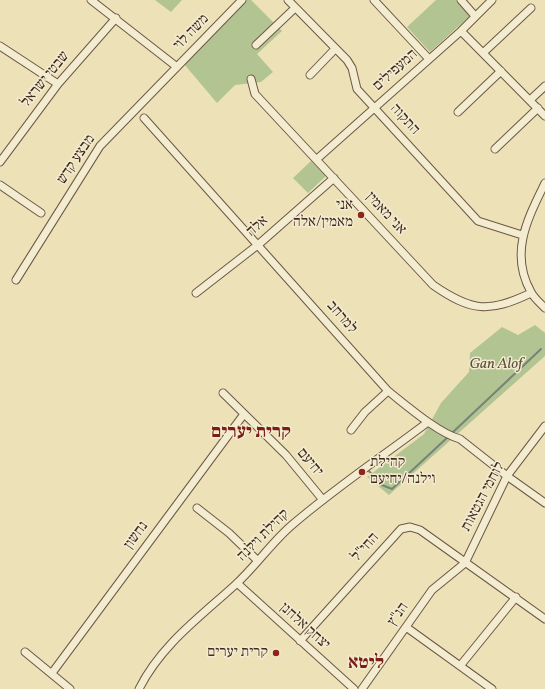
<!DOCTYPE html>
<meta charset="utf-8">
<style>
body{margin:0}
canvas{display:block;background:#ede1b8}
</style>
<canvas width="545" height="689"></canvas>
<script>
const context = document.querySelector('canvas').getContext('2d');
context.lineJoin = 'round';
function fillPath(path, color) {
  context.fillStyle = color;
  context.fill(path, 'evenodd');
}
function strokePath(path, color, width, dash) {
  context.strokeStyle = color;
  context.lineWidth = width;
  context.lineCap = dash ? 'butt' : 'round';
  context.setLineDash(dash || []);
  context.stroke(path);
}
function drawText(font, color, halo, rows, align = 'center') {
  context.font = font + ' Vollkorn,"Frank Ruhl Libre",serif';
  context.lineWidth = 3;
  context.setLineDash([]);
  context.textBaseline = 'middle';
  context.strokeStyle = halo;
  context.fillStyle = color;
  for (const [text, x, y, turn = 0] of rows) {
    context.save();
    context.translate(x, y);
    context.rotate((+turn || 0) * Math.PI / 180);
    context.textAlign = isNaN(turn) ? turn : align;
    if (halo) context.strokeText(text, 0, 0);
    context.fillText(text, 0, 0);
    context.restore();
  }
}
fillPath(new Path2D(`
 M155,0H182L171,12Z
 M246,0H251L282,31L257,54L273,72L261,82L235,85L217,103L184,64Z
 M436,0H456L470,16L430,52L407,27Z
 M311,161L326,176L308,193L293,178Z
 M535,325L545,333V356L389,495L367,477L424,434L441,403L469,372L470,353L502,327L518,335Z`), '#b3c493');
strokePath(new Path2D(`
 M452,433L541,349
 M367,469L382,485L392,489L449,436`), '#768377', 2);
const minor = new Path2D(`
 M91,0L177,67
 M288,0L347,60L352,68L357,89L478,221L522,235
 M374,0L429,59
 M461,0L475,16
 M461,31L545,116
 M256,45L295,8
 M0,46L58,84
 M483,53L531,8
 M310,75L335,49
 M251,79L255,94L433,285C472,312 489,313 531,293
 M530,100L545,86
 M458,112L501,71
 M144,118L388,391C406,405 438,433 460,439L507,476L545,503
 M495,149L538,108
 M317,159L461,31L492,0
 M0,162L58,84L116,18
 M545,183C528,218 509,253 531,292C534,298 540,303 545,308
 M0,185L41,213
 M16,280L100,146L242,0
 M196,293L259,244L334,178
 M223,393L286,455L323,500
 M351,430L365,412L388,391
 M197,508L229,533L257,560
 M237,583L354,689
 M406,627L492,689
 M300,641L401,529L410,527L420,530L545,619
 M25,652L70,689
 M460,666L516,597
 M52,673L244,414
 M139,689C161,645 200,617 235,585C256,566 271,543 292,525C335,488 383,456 428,422
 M362,689L432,590L465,563L507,476L545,426`);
strokePath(minor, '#6c5845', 9);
strokePath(minor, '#f3ecd1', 7);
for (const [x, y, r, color] of [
 [361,215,4,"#8f2418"],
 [362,472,4,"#8f2418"],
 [276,653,4,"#8f2418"]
]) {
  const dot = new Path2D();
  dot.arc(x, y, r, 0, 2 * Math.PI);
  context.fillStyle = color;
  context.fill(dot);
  strokePath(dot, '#f3ecd1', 1.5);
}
drawText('15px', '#412b1f', '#f3ecd1', [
 ["משה לוי",192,33,-46],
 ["המעפילים",396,71,-42],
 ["שבטי ישראל",46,80,-51],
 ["התקוה",404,120,48],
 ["מבצע קדש",77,160,-56],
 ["אני מאמין",385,214,47],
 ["אלה",258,227,-41],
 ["למרחב",341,318,49],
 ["יחיעם",309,463,50],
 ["לוחמי הגטאות",484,497,-62],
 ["נחשון",137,536,-54],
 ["קהילת וילנה",264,536,-45],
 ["החי\"ל",366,548,-48],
 ["הנ\"ץ",399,615,-55],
 ["יצחק אלחנן",304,627,42]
]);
drawText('15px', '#412b1f', '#f3ecd1', [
 ["אני",353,206],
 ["מאמין/אלה",353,223],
 ["קהילת",370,463,"left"],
 ["וילנה/יחיעם",370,480,"left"],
 ["קרית יערים",268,653]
], 'right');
drawText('italic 15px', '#5e513c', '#f3ecd1', [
 ["Gan Alof",496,365]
]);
drawText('bold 19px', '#7a1f14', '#f3ecd1', [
 ["קרית יערים",251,434],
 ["ליטא",366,665]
]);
</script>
